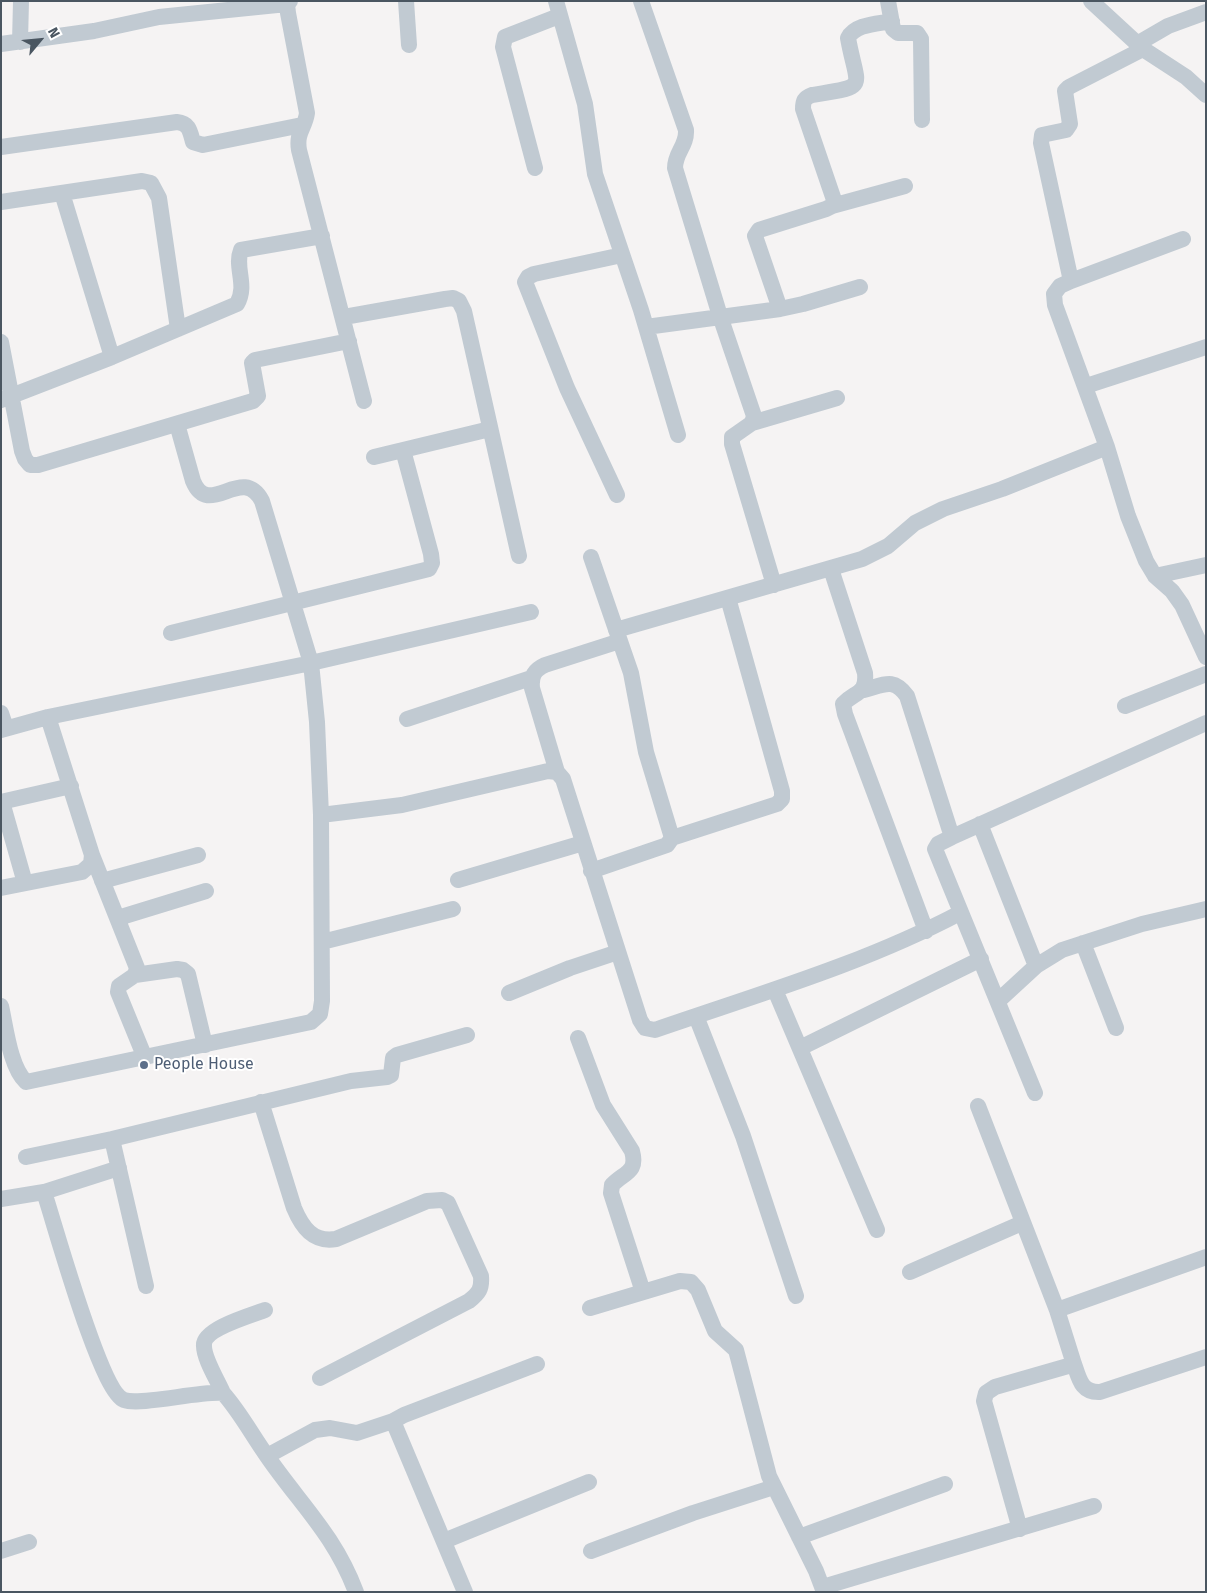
<!DOCTYPE html>
<style>
body{margin:0}
#map{position:relative;width:1207px;height:1593px;overflow:hidden;background:#f5f3f3;font-family:"Fira Sans",sans-serif}
canvas{display:block}
.frame{position:absolute;inset:0;border:2px solid #4a5661;pointer-events:none}
.north{position:absolute;left:15px;top:15px;width:50px;height:50px;-webkit-text-stroke:4px #fff;paint-order:stroke;rotate:62deg;font-size:14px;font-weight:700;line-height:20px;text-align:center;color:#4a5661}
.north::after{content:'';display:block;margin:auto;width:18px;height:22px;background:#4a5661;clip-path:polygon(50% 0,100% 100%,50% 72%,0 100%)}
</style>
<div id="map">
<canvas width="1207" height="1593"></canvas>
<div class="frame"></div>
<div class="north">N</div>
</div>
<script>
const context = document.querySelector('canvas').getContext('2d');
context.lineJoin = 'round';
function strokePath(path, color, width, dash) {
  context.strokeStyle = color;
  context.lineWidth = width;
  context.lineCap = dash ? 'butt' : 'round';
  context.setLineDash(dash || []);
  context.stroke(path);
}
function drawText(font, color, halo, rows, align = 'center') {
  context.font = font + ' "Fira Sans",sans-serif';
  context.lineWidth = 4;
  context.setLineDash([]);
  context.textBaseline = 'middle';
  context.strokeStyle = halo;
  context.fillStyle = color;
  for (const [text, x, y, turn = 0] of rows) {
    context.save();
    context.translate(x, y);
    context.rotate((+turn || 0) * Math.PI / 180);
    context.textAlign = isNaN(turn) ? turn : align;
    if (halo) context.strokeText(text, 0, 0);
    context.fillText(text, 0, 0);
    context.restore();
  }
}
strokePath(new Path2D(`
 M290,1L287,4L288,13L307,113C305,128 296,132 299,150L364,401
 M406,1L409,45
 M556,1L585,104L595,174L641,310L678,435
 M641,1L686,130C687,146 675,152 675,168L720,316L754,416L752,423L732,437V444L774,585
 M888,1L893,29L898,33H917L921,39L922,120
 M1091,1L1143,49L1186,77L1206,95
 M20,42L21,1
 M1,44L94,31L159,17L287,4
 M1137,44L1168,26L1206,12
 M1,147L177,122C189,123 190,131 193,142L203,145L302,125
 M535,168L503,47L505,37L559,16
 M62,193L112,357
 M1,202L142,181L151,183L159,198L178,329
 M832,206L905,186
 M1183,239L1071,281L1060,286L1054,294L1055,305L1107,447L1128,516L1146,561L1155,576L1172,591L1182,605L1206,657
 M1071,281L1041,143L1042,135L1066,130L1070,124L1065,91L1069,87L1143,49
 M780,309L755,236L759,230L826,209L832,206L834,200L803,109C803,101 804,98 812,95C871,86 857,89 848,38C855,24 877,24 892,21
 M344,317L445,299L453,298L459,301L464,311L519,556
 M646,327L780,309L803,304L860,287
 M1,342L22,451L25,459L30,465H38L253,401L258,396L252,363L255,360L349,341
 M1086,386L1206,347
 M1,400L112,357L237,304C248,285 234,267 241,250L322,236
 M752,423L837,398
 M374,457L490,429
 M617,495L567,388L525,282L528,277L534,274L622,255
 M831,569L865,673C867,695 855,691 843,704L845,714L926,931
 M1155,576L1206,565
 M616,630L862,559L888,546L915,523L943,509L1002,489L1107,447
 M171,633L429,569L432,563L431,554L403,450
 M864,690C884,685 893,677 907,696L952,837
 M1125,706L1206,674
 M1,713L6,728
 M407,719L531,678
 M1,730L48,717L311,663L531,612
 M557,772L532,688C531,676 534,670 545,665L620,641
 M1,802L71,786
 M2,802L25,883
 M321,815L402,805L548,771L557,772L563,779L640,1020L645,1028L655,1030C759,994 863,964 960,913
 M980,824L1036,966
 M672,838L777,804L782,799V791L728,598
 M92,855L137,968L135,975L119,986L118,992L145,1058
 M591,871L667,845L672,838L646,752L631,673L591,557
 M458,880L583,843
 M102,881L198,855
 M1,888L82,872L91,864L92,855L48,717
 M118,918L206,891
 M322,942L453,909
 M1083,943L1116,1028
 M135,975L177,969L183,970L188,974L205,1045
 M775,990L877,1230
 M509,993L570,968L618,952
 M998,1001L1036,966L1062,950L1142,924L1206,909
 M1,1006C6,1028 10,1067 26,1082L311,1022L320,1014L322,1001L321,815L317,722L311,663L262,501C242,463 209,520 193,481L177,424
 M696,1016L743,1136L796,1296
 M578,1038L603,1105L632,1151C638,1173 624,1172 612,1185L611,1193L643,1292
 M800,1048L981,959
 M1035,1093L935,849L938,844L952,837L1206,723
 M261,1102L294,1208C302,1227 313,1243 336,1239L427,1201L442,1200L448,1203L481,1276C482,1289 479,1293 469,1301L320,1378
 M978,1106L1057,1310L1073,1361L1068,1366L995,1387L986,1393L984,1401L1020,1529
 M112,1139L146,1286
 M26,1157L112,1139L351,1081L387,1077L391,1075L393,1058L397,1055L467,1035
 M44,1192C55,1225 100,1391 124,1400C140,1406 199,1391 223,1393C240,1412 252,1435 267,1456C300,1504 334,1534 356,1592
 M1,1199L44,1192L119,1168
 M910,1272L1022,1223
 M590,1308L680,1281L691,1282L698,1290L715,1331L736,1350L769,1476L816,1571L824,1592
 M1057,1310L1206,1257
 M1073,1361C1079,1377 1080,1393 1100,1392L1206,1357
 M223,1393C218,1381 204,1359 204,1346C202,1329 252,1315 265,1310
 M393,1421L465,1592
 M267,1456L315,1430L330,1428L357,1433L393,1421L404,1415L537,1364
 M799,1537L945,1484
 M444,1541L589,1482
 M1,1551L29,1542
 M591,1551L693,1513L774,1487
 M823,1587L1094,1506`), '#c1cad2', 16);
for (const [x, y, r, color] of [
 [144,1065,5,"#5c6f8a"]
]) {
  const dot = new Path2D();
  dot.arc(x, y, r, 0, 2 * Math.PI);
  context.fillStyle = color;
  context.fill(dot);
  strokePath(dot, '#fff', 2);
}
drawText('16px', '#4e5e75', '#fff', [
 ["People House",154,1065]
], 'left');
</script>
